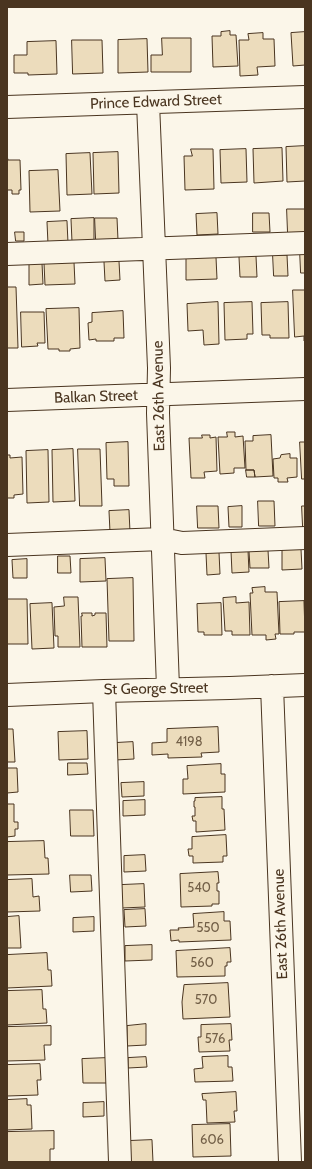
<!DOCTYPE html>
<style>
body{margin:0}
#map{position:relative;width:312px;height:1169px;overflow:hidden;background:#fbf6e9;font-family:Cabin,sans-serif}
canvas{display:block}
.frame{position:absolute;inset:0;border:8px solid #4a3520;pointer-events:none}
</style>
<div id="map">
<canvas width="312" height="1169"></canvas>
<div class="frame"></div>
</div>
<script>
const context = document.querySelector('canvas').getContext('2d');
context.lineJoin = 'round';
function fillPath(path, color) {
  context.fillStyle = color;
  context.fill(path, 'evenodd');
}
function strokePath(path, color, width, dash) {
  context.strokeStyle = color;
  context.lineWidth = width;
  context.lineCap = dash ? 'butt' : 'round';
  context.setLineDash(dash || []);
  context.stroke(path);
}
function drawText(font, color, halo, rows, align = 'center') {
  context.font = font + ' Cabin,sans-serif';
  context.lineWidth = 3;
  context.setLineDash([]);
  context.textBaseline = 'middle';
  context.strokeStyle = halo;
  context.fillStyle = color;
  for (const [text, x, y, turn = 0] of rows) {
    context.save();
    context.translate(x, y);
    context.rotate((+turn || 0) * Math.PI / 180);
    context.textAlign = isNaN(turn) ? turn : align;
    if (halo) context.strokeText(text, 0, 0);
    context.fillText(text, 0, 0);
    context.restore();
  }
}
const building = new Path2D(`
 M230,31V35H236L238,66L213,67L212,36H221V32Z
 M305,32V65L293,66L291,33Z
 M263,33V39H274L275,66L257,67L258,75L240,76L239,40H249L248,34Z
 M162,38H191V72H151V55H162Z
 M147,39L148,72L118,73V40Z
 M72,40H102L103,73L73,74Z
 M56,41L57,74L28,75V73H14V55H27V42Z
 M305,146V181L287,182L286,147Z
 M282,148L283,181L254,183L253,149Z
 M191,149H213L214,189L185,190L184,156H192Z
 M246,149L247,182L221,183L220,150Z
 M118,152L119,193L94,194L93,153Z
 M90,153L92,194L67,195L66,154Z
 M7,156L8,160H20L21,190H19V194H12V190H7Z
 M58,170L60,211L30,212L29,171Z
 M287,209H305V233L288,234Z
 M217,213L218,234L197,235L196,214Z
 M253,213H269L270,232H253Z
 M94,218V241L72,242L71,219Z
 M95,218H117L118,240H96Z
 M67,221L68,243L48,244L47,222Z
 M15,232H24V241H16Z
 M300,251H305V273H301Z
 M273,255H287L288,276H274Z
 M256,256L257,277H240L239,257Z
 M216,257L217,279L186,280V258Z
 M119,261L120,280L105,281L104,262Z
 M74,262L75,284L45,285L44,263Z
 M42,263L43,284L29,285V264Z
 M7,287H16L18,348H7Z
 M293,290H305V341H304V336L295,337Z
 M218,302L219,344L204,345L203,330L188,331L187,304Z
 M252,302L253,334H247V339L225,340L224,303Z
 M288,302L289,338H270V335H262L261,303Z
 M79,308L80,348L70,349V351H59V349H48L46,309Z
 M123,311L124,338H114V341H96V339L89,340L88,323L92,322V313Z
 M21,312H44L45,343H37L38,346L22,347Z
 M227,432H235V437L243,436L245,468H234V473L220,474L218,437H227Z
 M202,435H210V438L216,437L217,471L204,472L205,478H191L189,438H202Z
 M271,435L273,476L255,477L254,470H246L245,441H253V436Z
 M128,442L129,486H114V479H107L106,443Z
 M300,442H305V479H302Z
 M73,449L75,501L53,502L52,450Z
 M78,449H100L102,506H80Z
 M48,450L49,502L27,503L26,451Z
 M290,454V458H297V477L287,478L288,482H278V478H274L273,459L280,458L281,455Z
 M7,455H10V458L22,457L23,494L14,495V498H7Z
 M246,470H254L255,477H247Z
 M258,501H274L275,526H259Z
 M197,506H218L219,528H198Z
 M242,506V527H229L228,507Z
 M302,506H305V527L303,528Z
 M129,510L130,532H110L109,511Z
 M301,549L302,569L282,570V550Z
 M248,550L249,572L232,573L231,551Z
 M268,550L269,568H250L249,551Z
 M219,552L220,574L207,575L206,553Z
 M58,556H70L71,573H58Z
 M105,558L106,581L80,582V559Z
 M27,559V578H13L12,560Z
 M133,578L134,641H109L107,579Z
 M265,587V592H277L279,634H275L276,639L266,640V635H252L250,593H253L252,588Z
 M64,597H78L80,647H58V636H55L54,607L64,606Z
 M236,597V603L249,602L250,635H232V631H225L223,598Z
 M7,599H27L28,644H7Z
 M304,601L305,632H294V634H280L279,602Z
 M52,603L54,648L32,649L30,604Z
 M221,603L222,635H204V632H198L197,604Z
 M82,613H92V616L95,615V613H106L107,647H82L81,616H82Z
 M218,727L219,752L201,753L202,757L168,758V754L152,755V743L167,742V729Z
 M7,729H13L15,762H7Z
 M87,731L88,759L59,760L58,732Z
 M133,742L134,759L115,760V743Z
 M68,763H87L88,774L68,775Z
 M221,764V774H225V792L183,794V779H188L187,766Z
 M7,768H17L18,792L7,793Z
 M144,782V796L122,797L121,783Z
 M222,797V809H224L225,830L196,832V821H193L192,816H195V807H194V801H195V798Z
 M145,800V815L123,816V801Z
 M7,804H14V822H18V829H15V836L7,837Z
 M70,810H93L94,836H71Z
 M226,835L227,856H223V862L193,863V856H189L188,849H192V837Z
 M44,841L45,858H48L49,874L7,875V842Z
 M145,855L146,871L124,872V856Z
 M218,872L219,883H217V891H219V904H212V906L181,907L180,874Z
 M70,875H91L92,891L71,892Z
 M32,879L33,897L39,896L40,911L7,912V880Z
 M144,884L145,907L122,908L121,885Z
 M145,909L146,926L125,927L124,910Z
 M224,912V921H230L231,940L179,942V940L171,941L170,930H179L178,928L194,927L193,914Z
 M19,916L21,948H7V917Z
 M94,917V931L73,932V918Z
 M152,945V960L125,961V946Z
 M230,948L231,962H227V966H225V976L177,977L176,951Z
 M47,953L48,970H51L52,986L7,988V955Z
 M228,983L230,1017L183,1019L182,1002L184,985Z
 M42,990L43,1009H46L47,1023L7,1025V991Z
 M146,1024V1045L127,1046V1026Z
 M231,1024L232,1040H229L230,1051L199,1052L198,1037H201V1025Z
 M51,1026V1045H44L45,1060L7,1061V1027Z
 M228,1056V1067H232L233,1081L195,1082L194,1069L203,1068L202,1057Z
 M146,1057L147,1067L128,1068V1058Z
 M107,1058L108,1083H83L82,1059Z
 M40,1064L41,1080H37L38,1095L7,1096V1065Z
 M236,1092L237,1111H234L235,1122L207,1123L206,1100H203L202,1094Z
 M27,1099V1105H31L32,1129L7,1130V1100Z
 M104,1102V1116L83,1117V1103Z
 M230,1124L231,1156L193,1157L192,1125Z
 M54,1131V1149H50V1162H7V1132Z
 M152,1140L153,1162H129L128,1141Z`);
fillPath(building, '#ecdcbc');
strokePath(building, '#4a3520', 1);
const minor = new Path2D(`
 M148,103L159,368L158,413L168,688
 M7,107L305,97
 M7,254L305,243
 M7,400L305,389
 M7,545L162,539L182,543L305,538
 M272,686L290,1162
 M104,691L120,1162
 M7,695L104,691L230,688L305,685`);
strokePath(minor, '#4a3520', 24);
strokePath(minor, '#fbf6e9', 22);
drawText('13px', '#725f47', null, [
 ["4198",189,742],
 ["540",199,888],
 ["550",208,928],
 ["560",202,963],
 ["570",206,1000],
 ["576",215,1039],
 ["606",212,1140]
]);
drawText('15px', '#4a3520', '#fbf6e9', [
 ["Prince Edward Street",156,102,-2],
 ["East 26th Avenue",159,396,-91],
 ["Balkan Street",96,397,-2],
 ["St George Street",156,689,-1],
 ["East 26th Avenue",281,924,-92]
]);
</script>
